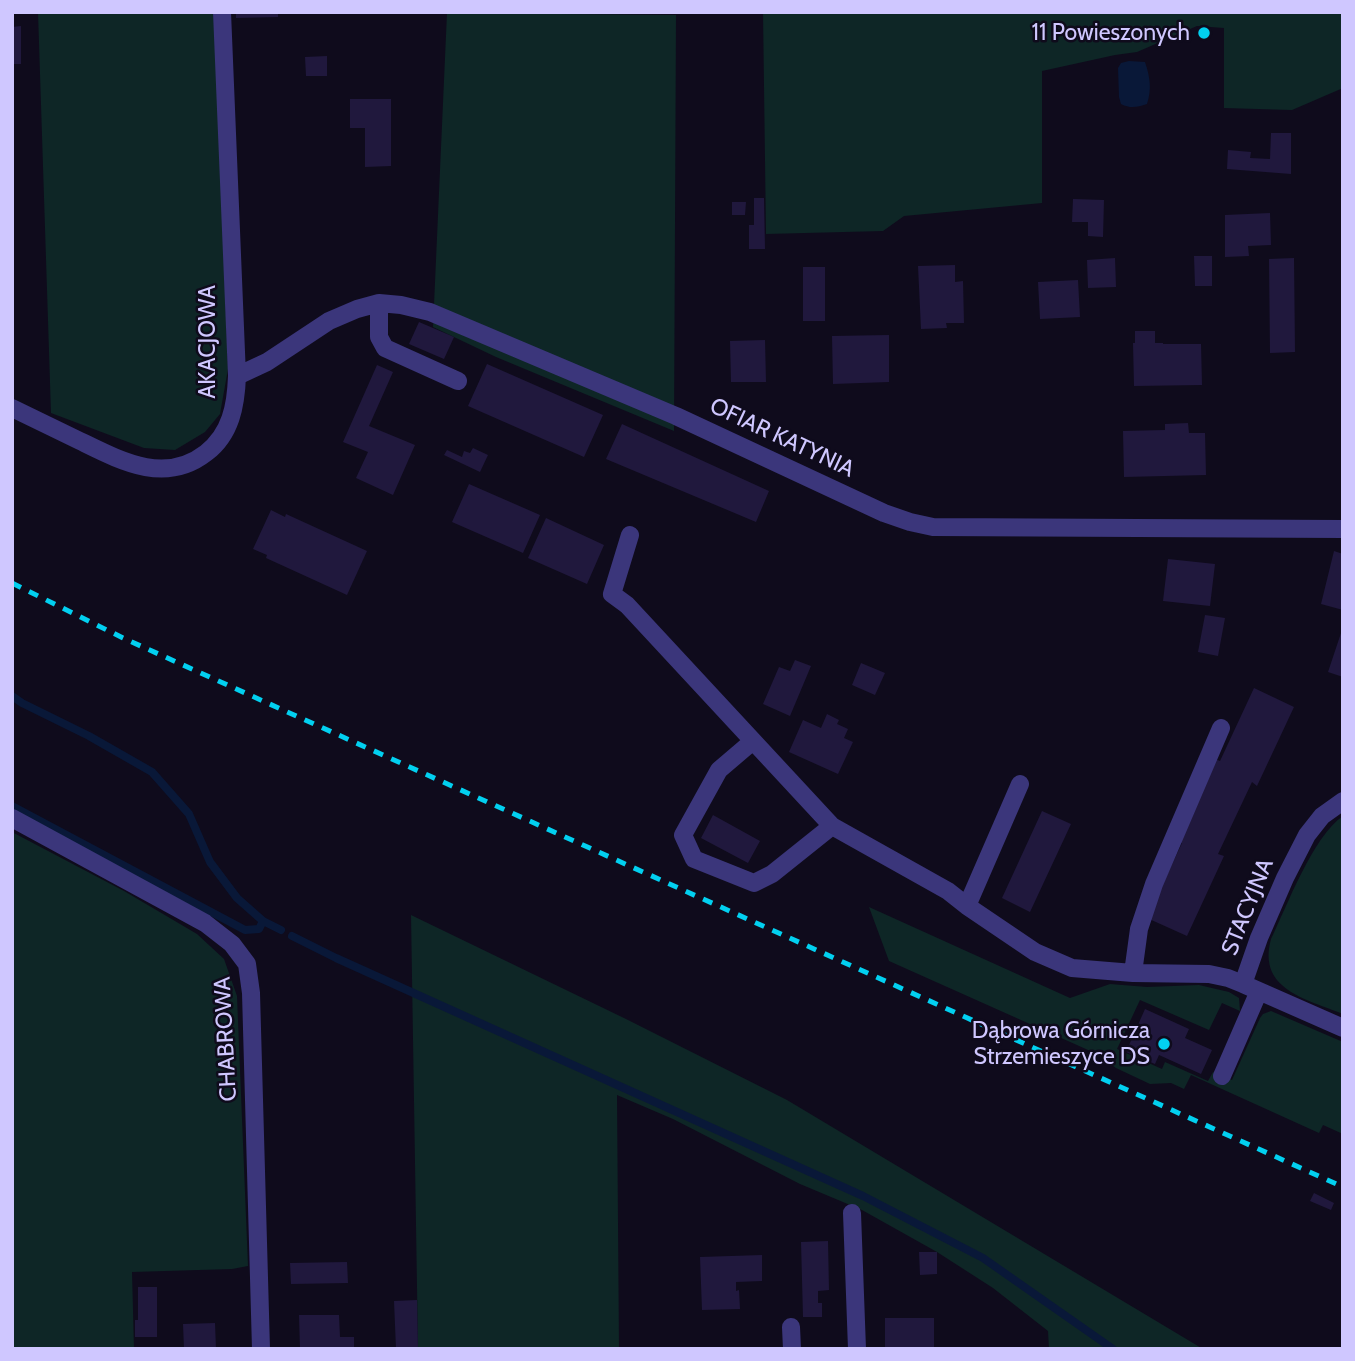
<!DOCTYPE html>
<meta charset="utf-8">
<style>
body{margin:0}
#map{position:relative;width:1355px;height:1361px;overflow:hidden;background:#0f0b1c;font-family:Cabin,sans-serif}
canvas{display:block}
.frame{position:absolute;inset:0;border:14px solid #cfc7ff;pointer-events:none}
</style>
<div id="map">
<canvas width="1355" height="1361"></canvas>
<div class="frame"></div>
</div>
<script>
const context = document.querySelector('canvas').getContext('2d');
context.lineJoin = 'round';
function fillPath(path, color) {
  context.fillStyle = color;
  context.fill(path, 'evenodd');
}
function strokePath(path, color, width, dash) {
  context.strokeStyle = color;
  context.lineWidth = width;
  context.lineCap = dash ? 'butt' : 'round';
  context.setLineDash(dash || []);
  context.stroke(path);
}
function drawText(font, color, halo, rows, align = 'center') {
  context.font = font + ' Cabin,sans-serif';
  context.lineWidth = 5;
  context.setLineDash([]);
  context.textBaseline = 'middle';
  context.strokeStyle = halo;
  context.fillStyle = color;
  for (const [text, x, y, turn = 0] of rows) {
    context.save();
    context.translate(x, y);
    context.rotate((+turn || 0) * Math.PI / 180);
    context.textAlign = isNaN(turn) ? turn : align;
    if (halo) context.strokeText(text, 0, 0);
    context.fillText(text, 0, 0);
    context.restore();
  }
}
fillPath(new Path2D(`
 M38,12H215L228,369L220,414L205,432L175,450L144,448L51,413Z
 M763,12H1343V88L1292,110L1224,108V28L1197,26L1137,52L1115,55L1042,71V203L904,216L883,231L766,234Z
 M447,13L676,15L674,431L496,357L433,327Z
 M1343,816V1014C1307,999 1257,990 1271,939C1287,906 1313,836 1343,816Z
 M12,832L124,891L197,934L224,959L237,996L248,1266L232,1269L132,1272L134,1349H12Z
 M869,907L1070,998L1110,984L1147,987L1199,985L1229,992L1239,998L1240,1011L1222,1003L1209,1030L1140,1000L1117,1049L1162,1069L1165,1062L1208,1081L1213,1072L1232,1080L1260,1018L1263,1014L1271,1011L1343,1042V1134L1323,1125L1319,1133L1191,1075L1184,1089L1171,1083L1150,1084L1116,1068L1097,1054L889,961Z
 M411,915L626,1019L787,1100L1203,1349H1049L1048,1331L993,1288L937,1252L862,1210L800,1184L673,1119L617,1095L619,1349H418Z`), '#0e2626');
fillPath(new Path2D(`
 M1129,61L1145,62C1150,77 1152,89 1147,104C1137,107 1131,109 1121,104L1119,97L1118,68L1121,63Z`), '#091838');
strokePath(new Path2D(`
 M12,696L22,703L89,736L152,772L189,814L210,862L237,898L263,921L281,930
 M12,806L245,930L259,929L263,921
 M292,936L336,958L863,1196L983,1258L1113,1349`), '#091838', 8);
fillPath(new Path2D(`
 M236,12H278V17L236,18Z
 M21,26V64H12V27Z
 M327,56V76H306L305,57Z
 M350,99H391V166L365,167V128H350Z
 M1271,133H1291V174L1227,169L1228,150L1251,152L1250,158L1270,159Z
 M754,198H764L765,249H749V225H754Z
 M1073,199L1104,200L1103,237L1088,236V222H1072Z
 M732,202H746L745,215H732Z
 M1270,213L1271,245L1248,246L1249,256L1225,257V215Z
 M1194,256H1212V286H1195Z
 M1115,258L1116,287L1088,288L1087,260Z
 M1294,258L1295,352L1270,353L1269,259Z
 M955,265V282L963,281L964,323H946L947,328L921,329L918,266Z
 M803,267H825V321H803Z
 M1078,280L1080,317L1040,319L1038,282Z
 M419,322L454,337L444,359L409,344Z
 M1135,331H1155V343H1163V344H1201L1202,385L1134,386L1133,343H1135Z
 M889,335V382L833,384L832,336Z
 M765,340L766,382H731L730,341Z
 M487,364L603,415L584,457L468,406Z
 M377,365L393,372L369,426L415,445L393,495L356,478L368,452L343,442Z
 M1188,423L1189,433H1205L1206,475L1124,477L1123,431L1165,430V424Z
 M622,424L769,491L756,522L606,459Z
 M473,448L488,455L480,472L444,455L447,450L462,457L464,451L470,453Z
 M469,484L540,515L523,553L452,522Z
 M271,510L285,517L286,514L367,551L347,595L266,558L267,555L253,549Z
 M546,518L604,545L587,584L528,558Z
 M1334,551L1343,554V610L1321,604Z
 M1168,559L1215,564L1210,606L1163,601Z
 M1205,615L1225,618L1218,656L1198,652Z
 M1342,630H1343V677L1328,672Z
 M795,660L811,666L790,716L763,704L779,667L790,671Z
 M861,663L885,673L875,695L852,685Z
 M1254,688L1294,707L1257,786L1252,782L1218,854L1224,856L1187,936L1147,918L1182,843L1177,840L1215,759L1220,761Z
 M827,714L839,720L837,724L848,729L844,738L853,742L838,774L789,752L803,720L821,728Z
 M1042,811L1071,824L1030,912L1002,898Z
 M713,815L760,841L748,863L701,838Z
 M1145,1009L1189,1029L1185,1038L1212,1050L1201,1074L1159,1055L1155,1064L1126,1052Z
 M1314,1193L1334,1203L1331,1210L1310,1201Z
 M828,1241L829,1290L818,1291V1303H822V1317H803L801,1242Z
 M919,1252H937V1274L920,1275Z
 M762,1255V1281L736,1282V1291L739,1290L740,1309L702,1310L700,1257Z
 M347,1262L348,1283L291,1284L290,1263Z
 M138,1287H157V1337H135V1320H138Z
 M417,1300L418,1349H396L394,1301Z
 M299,1315H339L340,1337H354V1349H300Z
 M885,1318H934V1349H885Z
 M215,1323L216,1349H184L183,1324Z`), '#20183d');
strokePath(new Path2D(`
 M379,303V337L385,348L458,381
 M237,376L267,362L329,321L357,309L379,303L401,305L430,312L676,416L884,513L910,522L933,527L1343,529
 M12,408C35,419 57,430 80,441C121,461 165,485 206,453C231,434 236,405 237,376L222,12
 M630,535L612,594L627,605L832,826L948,891L967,906L1035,952L1072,968L1133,973L1209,974L1228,978L1243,984
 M753,741L719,770L683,835L694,859L754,883L772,874L832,826
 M1343,801L1322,816L1307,835L1285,878L1259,938L1243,984L1343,1028
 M12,818L205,923L232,944L247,964L251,993L261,1349
 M967,906L1020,784
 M1133,973L1139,929L1154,884L1221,728
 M1222,1076L1259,991
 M852,1213L857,1349
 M791,1327L792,1349`), '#3b367b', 18);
strokePath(new Path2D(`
 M12,583L123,638L1343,1187`), '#02d0f0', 5, [10, 9]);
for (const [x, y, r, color] of [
 [1204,33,7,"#02d0f0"],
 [1164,1044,7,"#02d0f0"]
]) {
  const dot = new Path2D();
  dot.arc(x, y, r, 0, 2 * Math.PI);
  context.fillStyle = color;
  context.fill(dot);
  strokePath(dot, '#0f0b1c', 2.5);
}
drawText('23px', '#cfc7ff', '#0f0b1c', [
 ["11 Powieszonych",1190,33],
 ["Dąbrowa Górnicza",1150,1031],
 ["Strzemieszyce DS",1150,1057]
], 'right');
drawText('23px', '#cfc7ff', '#0f0b1c', [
 ["AKACJOWA",208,342,-90],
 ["OFIAR KATYNIA",782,438,25],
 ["STACYJNA",1248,907,-68],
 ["CHABROWA",226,1039,-93]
]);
</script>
